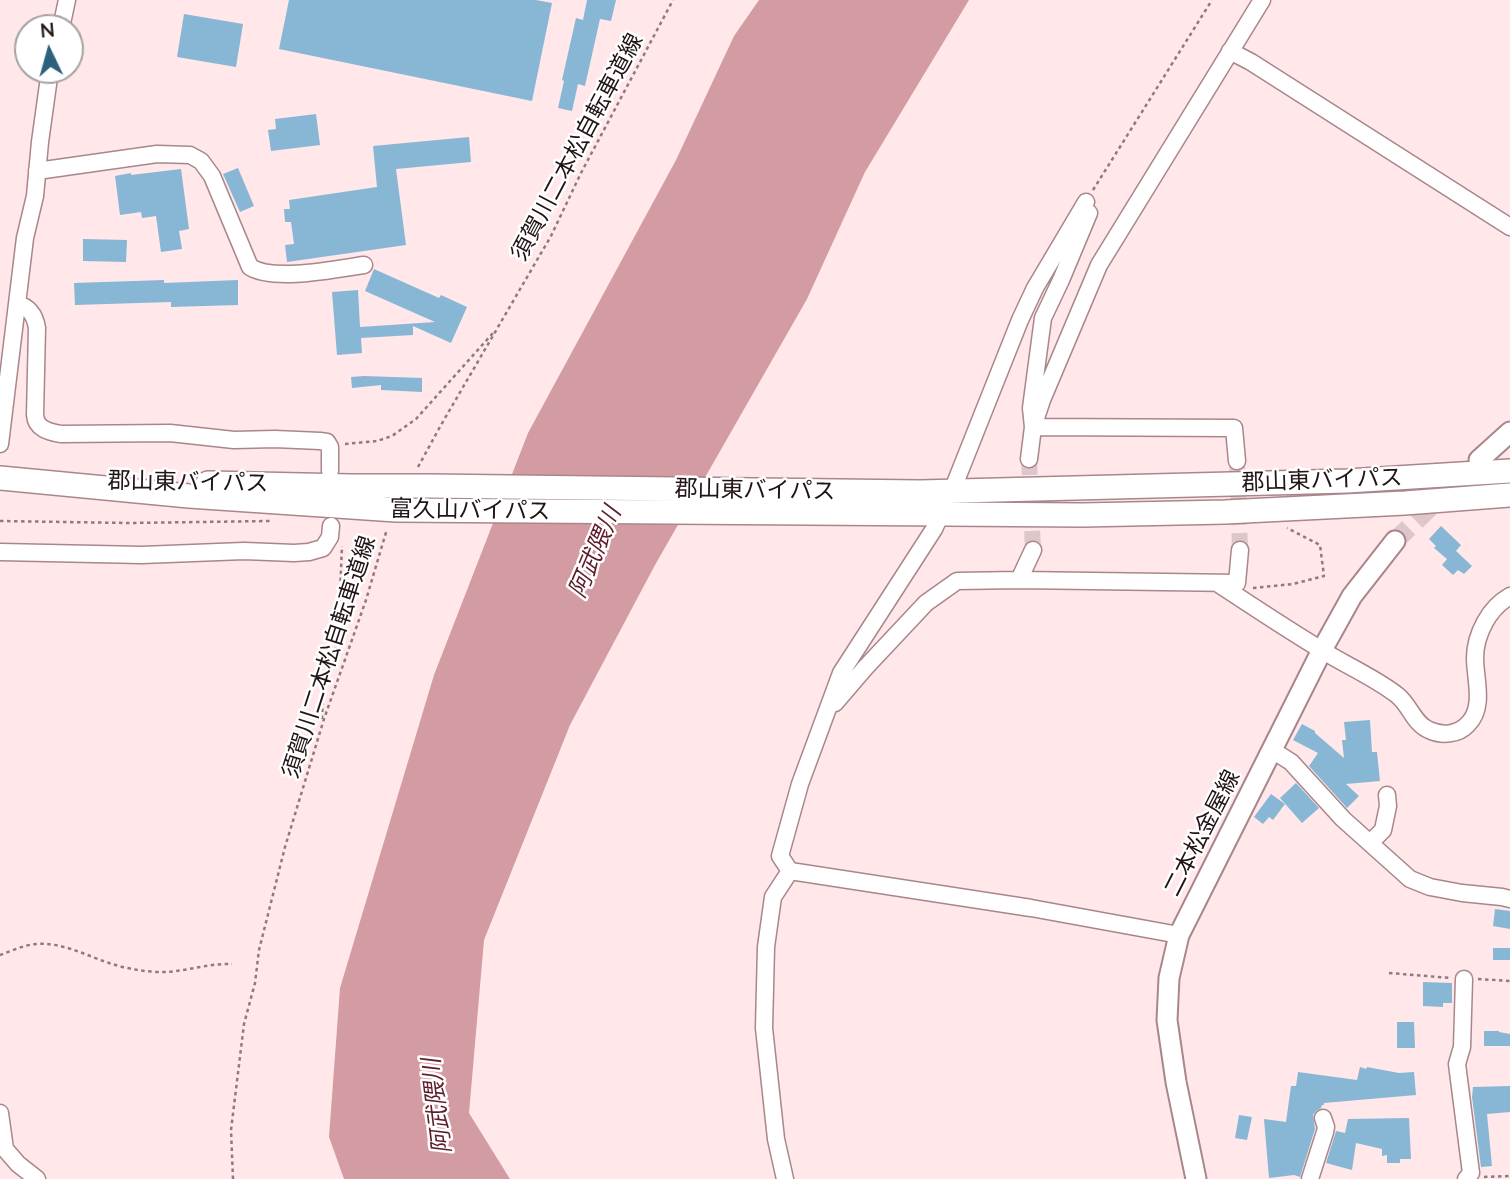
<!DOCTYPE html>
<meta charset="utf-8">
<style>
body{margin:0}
#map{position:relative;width:1510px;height:1179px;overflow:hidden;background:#ffe7ea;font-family:Lato,sans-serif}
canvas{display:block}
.north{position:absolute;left:14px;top:14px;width:70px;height:70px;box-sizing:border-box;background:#fff;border:2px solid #a6a1a1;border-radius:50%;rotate:355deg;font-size:19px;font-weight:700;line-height:28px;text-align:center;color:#211415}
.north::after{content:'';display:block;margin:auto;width:24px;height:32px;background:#2d607d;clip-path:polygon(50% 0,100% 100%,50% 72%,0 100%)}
</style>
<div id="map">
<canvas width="1510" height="1179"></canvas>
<div class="north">N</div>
</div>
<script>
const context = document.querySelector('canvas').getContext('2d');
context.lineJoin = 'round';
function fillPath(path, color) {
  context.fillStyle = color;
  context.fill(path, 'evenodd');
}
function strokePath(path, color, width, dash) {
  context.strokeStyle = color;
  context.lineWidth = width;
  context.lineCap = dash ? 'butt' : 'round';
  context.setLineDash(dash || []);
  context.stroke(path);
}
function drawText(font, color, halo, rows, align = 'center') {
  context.font = font + ' Lato,"Noto Sans JP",sans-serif';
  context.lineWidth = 5;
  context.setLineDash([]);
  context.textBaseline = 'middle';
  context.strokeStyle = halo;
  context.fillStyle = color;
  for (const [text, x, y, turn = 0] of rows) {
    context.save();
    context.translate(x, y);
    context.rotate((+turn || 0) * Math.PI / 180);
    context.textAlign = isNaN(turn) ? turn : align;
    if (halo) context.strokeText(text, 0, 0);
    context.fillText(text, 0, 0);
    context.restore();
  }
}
fillPath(new Path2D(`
 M759,0H969L865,172L807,299L655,565L570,725L484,940L469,1113L510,1179H344L329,1137L340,988L434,675L528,433L676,160L734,36Z`), '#d39ca2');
fillPath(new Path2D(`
 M289,0H536L552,3L532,101L279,49Z
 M587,0H616L611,21L600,19L585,86L578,84L572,111L558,108L564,81L562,80L576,18L583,20Z
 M184,14L243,24L236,67L177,57Z
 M316,114L320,145L271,151L268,130L276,129L275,119Z
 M469,137L471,162L396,169L406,245L287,262L285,245L294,244L291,222H285L284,209H290L289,200L377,187L373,146Z
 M238,168L254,206L240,212L223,174Z
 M181,169L189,229L179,231L182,249L161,252L156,216L142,218L141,212L120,215L115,176L131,173V175Z
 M83,239L127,240L126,262L83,261Z
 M374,269L439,298L441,295L467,307L451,343L413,326V335L361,338L362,353L337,355L332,292L358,290L360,327L435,322L365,291Z
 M164,280V283L238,280V305L171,307V302L75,305L74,283Z
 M364,376L422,378V392L381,390V385L352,388L351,377Z
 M1441,526L1461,545L1456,551L1472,566L1464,574L1458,570L1453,575L1442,565L1447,559L1434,548L1436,546L1429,539Z
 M1370,720L1372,752H1377L1380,781L1346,784L1359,796L1347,808L1309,766L1318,753L1293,740L1302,724L1315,731V733L1344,758L1342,740H1346L1344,722Z
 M1296,783L1319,808L1302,823L1280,798Z
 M1271,794L1285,804L1273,820L1269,817L1263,824L1254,817Z
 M1495,909L1510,911V929L1493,926Z
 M1493,948H1510V960H1493Z
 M1423,982L1452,983V1003H1443V1007L1423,1006Z
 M1397,1022H1414L1415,1048H1397Z
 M1484,1031H1499V1032L1510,1034V1046H1484Z
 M1360,1067L1366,1069L1367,1067L1399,1073L1414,1072L1416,1095L1324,1103V1105H1322L1321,1108L1316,1111L1313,1115L1315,1129L1300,1177L1294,1175L1269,1178L1264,1119L1286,1122L1291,1086H1296L1298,1072L1357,1080Z
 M1510,1086V1112L1487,1114L1492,1166L1481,1167L1472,1097L1473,1087Z
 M1239,1115L1252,1117L1247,1140L1235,1138Z
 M1409,1118L1411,1159H1400V1163H1387V1155L1382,1156V1149L1356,1143L1352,1170L1326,1163L1336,1131L1345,1133L1348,1119Z`), '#87b7d5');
strokePath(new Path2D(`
 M1029,459L1033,550
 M1237,461L1240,550`), '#dec7ca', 16, [16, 8]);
strokePath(new Path2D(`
 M1395,541L1471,468`), '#dec7ca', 19, [19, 10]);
const minor = new Path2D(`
 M61,28L67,0
 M1230,51L1251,62L1510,227
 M37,171L157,154L190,155L201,161L212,176L250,267C274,282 336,269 364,265
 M17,304C30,307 35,316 37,328L35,415C36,429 49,432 61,434L170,433L234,440L275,439L320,441L327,442L330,447V471
 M0,444L25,238L35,196L40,142L50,70
 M1029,459L1033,427L1031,408L1043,318L1061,280L1089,213
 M1237,461L1234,428L1033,427L1042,400L1099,265L1262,0
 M952,491L1020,320L1035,288L1086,202
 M0,552L142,555L244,551L294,553L309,552L323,548L330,537L331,526
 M1019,580L1033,550
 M1217,583C1251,605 1285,628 1320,649C1345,665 1374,677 1397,695C1410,705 1414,724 1429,730C1442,736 1458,735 1468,724C1485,707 1475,679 1475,658C1475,645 1479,633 1485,622C1491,611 1498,603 1510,596
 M835,703L865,668L926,603L957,581L1019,580L1237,583L1240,550
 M1272,750L1291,762L1343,819L1410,879L1430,887L1462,893L1502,897L1510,899
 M1370,843L1383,830L1388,806L1387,795
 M790,871L1031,908L1179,935
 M1464,979L1462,1047L1457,1064L1471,1173L1466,1179
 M0,1113L5,1149L18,1164L37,1179
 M785,1179L776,1139L764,1028L766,947L773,897L790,871L780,856L800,784L841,673L934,529L941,514
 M1310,1179L1325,1132L1326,1127L1323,1118`);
const major = new Path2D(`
 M1479,460L1510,432
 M1196,1179L1176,1082L1167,1020L1169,978L1179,935L1322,650L1352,596L1395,541`);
const highway = new Path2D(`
 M0,478L189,496L396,510L1083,515L1225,512L1405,503L1510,495
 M208,483L350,486H429L920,492L1347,481L1510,471`);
strokePath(minor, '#a9868a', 19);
strokePath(major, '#a9868a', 23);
strokePath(highway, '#a9868a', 26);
strokePath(new Path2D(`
 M1093,190L1212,0
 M345,444L377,441L392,436L416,419L493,333
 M418,467L441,425L551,236L581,173L673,0
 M0,521L129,523L270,521
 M1253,588L1293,584L1324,576L1320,545L1287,528
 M322,719L323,693L338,640L342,546
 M0,955C11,951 24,945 36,944C62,942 85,955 109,963C124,968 140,971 157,972C182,973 207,963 232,964
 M1389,973L1451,978
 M1478,979L1510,981
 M1484,1177L1510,1176
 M233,1179L231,1130L244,1024L255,983L259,950L285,847L324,719L366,600L387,529`), '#8d7b7d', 2.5, [3.5, 3.5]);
strokePath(minor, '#fff', 16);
strokePath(major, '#fff', 19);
strokePath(highway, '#fff', 23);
drawText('23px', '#211415', '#fff', [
 ["須賀川二本松自転車道線",577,147,-62],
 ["郡山東バイパス",1322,480,-2],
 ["郡山東バイパス",188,482,1],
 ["郡山東バイパス",755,490,1],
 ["富久山バイパス",470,510,1],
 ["須賀川二本松自転車道線",329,657,-72],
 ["二本松金屋線",1202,833,-63]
]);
drawText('italic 24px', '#5f1d2b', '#fff', [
 ["阿武隈川",595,552,-67],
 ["阿武隈川",437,1106,-97]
]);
</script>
